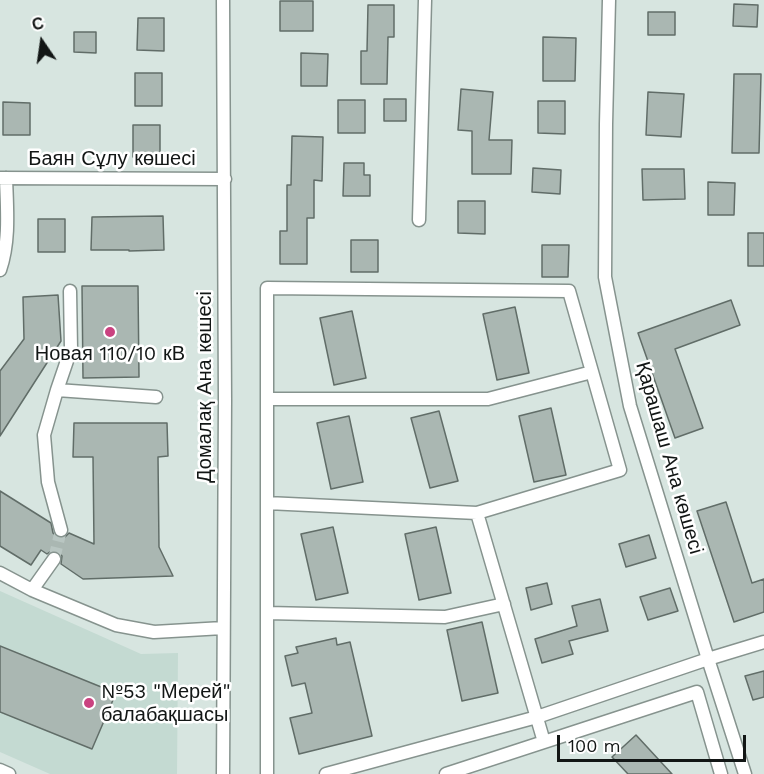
<!DOCTYPE html>
<meta charset="utf-8">
<style>
body{margin:0}
#map{position:relative;width:764px;height:774px;overflow:hidden;background:#d7e5e0;font-family:"Work Sans",sans-serif}
canvas{display:block}
.north{position:absolute;left:12px;top:12px;width:60px;height:60px;-webkit-text-stroke:4px #fff;paint-order:stroke;rotate:347deg;font-size:16px;font-weight:700;line-height:24px;text-align:center;color:#121615}
.north::after{content:'';display:block;margin:auto;width:21px;height:27px;background:#121615;clip-path:polygon(50% 0,100% 100%,50% 72%,0 100%)}
.scale{position:absolute;left:557px;top:735px;width:189px;height:27px;box-sizing:border-box;border:3px solid #121615;border-top:0;padding-left:8px;font-size:18px;line-height:21px;white-space:nowrap;color:#121615;-webkit-text-stroke:4px #fff;paint-order:stroke}
</style>
<div id="map">
<canvas width="764" height="774"></canvas>
<div class="north">С</div>
<div class="scale">100 m</div>
</div>
<script>
const context = document.querySelector('canvas').getContext('2d');
context.lineJoin = 'round';
function fillPath(path, color) {
  context.fillStyle = color;
  context.fill(path, 'evenodd');
}
function strokePath(path, color, width, dash) {
  context.strokeStyle = color;
  context.lineWidth = width;
  context.lineCap = dash ? 'butt' : 'round';
  context.setLineDash(dash || []);
  context.stroke(path);
}
function drawText(font, color, halo, rows, align = 'center') {
  context.font = font + ' "Work Sans",sans-serif';
  context.lineWidth = 5;
  context.setLineDash([]);
  context.textBaseline = 'middle';
  context.strokeStyle = halo;
  context.fillStyle = color;
  for (const [text, x, y, turn = 0] of rows) {
    context.save();
    context.translate(x, y);
    context.rotate((+turn || 0) * Math.PI / 180);
    context.textAlign = isNaN(turn) ? turn : align;
    if (halo) context.strokeText(text, 0, 0);
    context.fillText(text, 0, 0);
    context.restore();
  }
}
fillPath(new Path2D(`
 M0,591L141,654L178,653L177,774H50L0,752Z`), '#c4dad2');
const building = new Path2D(`
 M280,1H313V31H280Z
 M734,4L758,5L757,27L733,26Z
 M368,5H394V37H388L387,84H361V51H367Z
 M648,12H675V35H648Z
 M138,18H164V51L137,50Z
 M74,32H96V53L74,52Z
 M543,37L576,38L575,81H543Z
 M301,53L328,54L327,86H301Z
 M135,73H162V106H135Z
 M734,74H761L759,153H732Z
 M461,89L493,92L489,140H512L511,174H472V131L458,130Z
 M648,92L684,94L681,137L646,135Z
 M384,99H406V121H384Z
 M338,100H365V133H338Z
 M538,101H565V134L538,133Z
 M3,102L30,103V135H3Z
 M133,125H160V157H133Z
 M292,136L323,137L322,181L314,180V218H307V264H280V231H287V185H291Z
 M344,163H364V175H370V196H343Z
 M533,168L561,170L560,194L532,192Z
 M642,169H684L685,199L643,200Z
 M708,182L735,183L734,215H708Z
 M458,201H485V234L458,233Z
 M163,216L164,250L129,251V250H91L92,217Z
 M38,219H65V252H38Z
 M748,233H764V266H748Z
 M351,240H378V272H351Z
 M542,245H569L568,277H542Z
 M82,286H138L139,377L83,378Z
 M58,295L61,341L0,436V371L24,339L23,297Z
 M731,300L740,325L675,349L703,428L675,438L638,333Z
 M515,307L529,373L497,380L483,314Z
 M352,311L366,378L334,385L320,318Z
 M551,408L566,475L534,482L519,416Z
 M439,411L458,481L430,488L411,418Z
 M349,416L363,482L331,489L317,423Z
 M74,423H167L168,456L158,457L159,547L173,576L83,579L61,564L62,556L58,552L51,551L47,554L41,550L31,565L0,546V491L51,523L53,533L58,538H64L69,533L94,544L93,457H73Z
 M726,502L752,583L764,579V612L734,622L697,511Z
 M333,527L348,593L316,600L301,534Z
 M436,527L451,593L419,600L405,534Z
 M649,535L656,558L626,567L619,544Z
 M547,583L552,604L531,610L526,588Z
 M670,588L678,611L648,620L640,597Z
 M600,599L608,631L569,641L573,654L542,663L535,639L577,626L572,606Z
 M482,622L498,693L462,701L447,630Z
 M336,638L337,645L350,642L372,736L299,754L290,718L312,713L305,683L292,686L285,656L298,653L296,647Z
 M0,646L116,693L92,749L0,712Z
 M764,671V697L753,700L745,676Z
 M636,735L672,774H628L612,757Z`);
fillPath(building, '#aab7b2');
strokePath(building, '#616d68', 1.5);
strokePath(new Path2D(`
 M54,559L61,530`), '#b9c6c2', 12, [12, 6]);
const minor = new Path2D(`
 M609,0L606,124L605,277L630,406L708,659L745,774
 M0,178L225,179
 M419,220L425,0
 M0,270C10,241 7,209 6,178
 M57,390L71,349L70,291
 M267,399H488L592,372
 M267,503L477,513
 M61,530L48,482L44,435L57,390L156,397
 M0,573L32,590L116,625L154,632L223,628
 M32,590L54,559
 M267,613L445,617L504,604
 M0,770L9,774
 M223,774L225,400L223,0
 M267,774V288L569,291L620,470L477,513L544,742
 M326,774L537,717L708,659L764,642
 M446,774L697,692L721,774`);
strokePath(minor, '#86938e', 15);
strokePath(minor, '#fff', 12);
for (const [x, y, r, color] of [
 [110,332,6,"#ca4280"],
 [89,703,6,"#ca4280"]
]) {
  const dot = new Path2D();
  dot.arc(x, y, r, 0, 2 * Math.PI);
  context.fillStyle = color;
  context.fill(dot);
  strokePath(dot, '#fff', 2);
}
drawText('20px', '#121615', '#fff', [
 ["Баян Сұлу көшесі",112,159],
 ["Домалақ Ана көшесі",205,387,-90],
 ["Қарашаш Ана көшесі",669,458,74]
]);
drawText('20px', '#121615', '#fff', [
 ["Новая 110/10 кВ",110,354],
 ["№53 \"Мерей\"",101,692,"left"],
 ["балабақшасы",101,715,"left"]
]);
</script>
